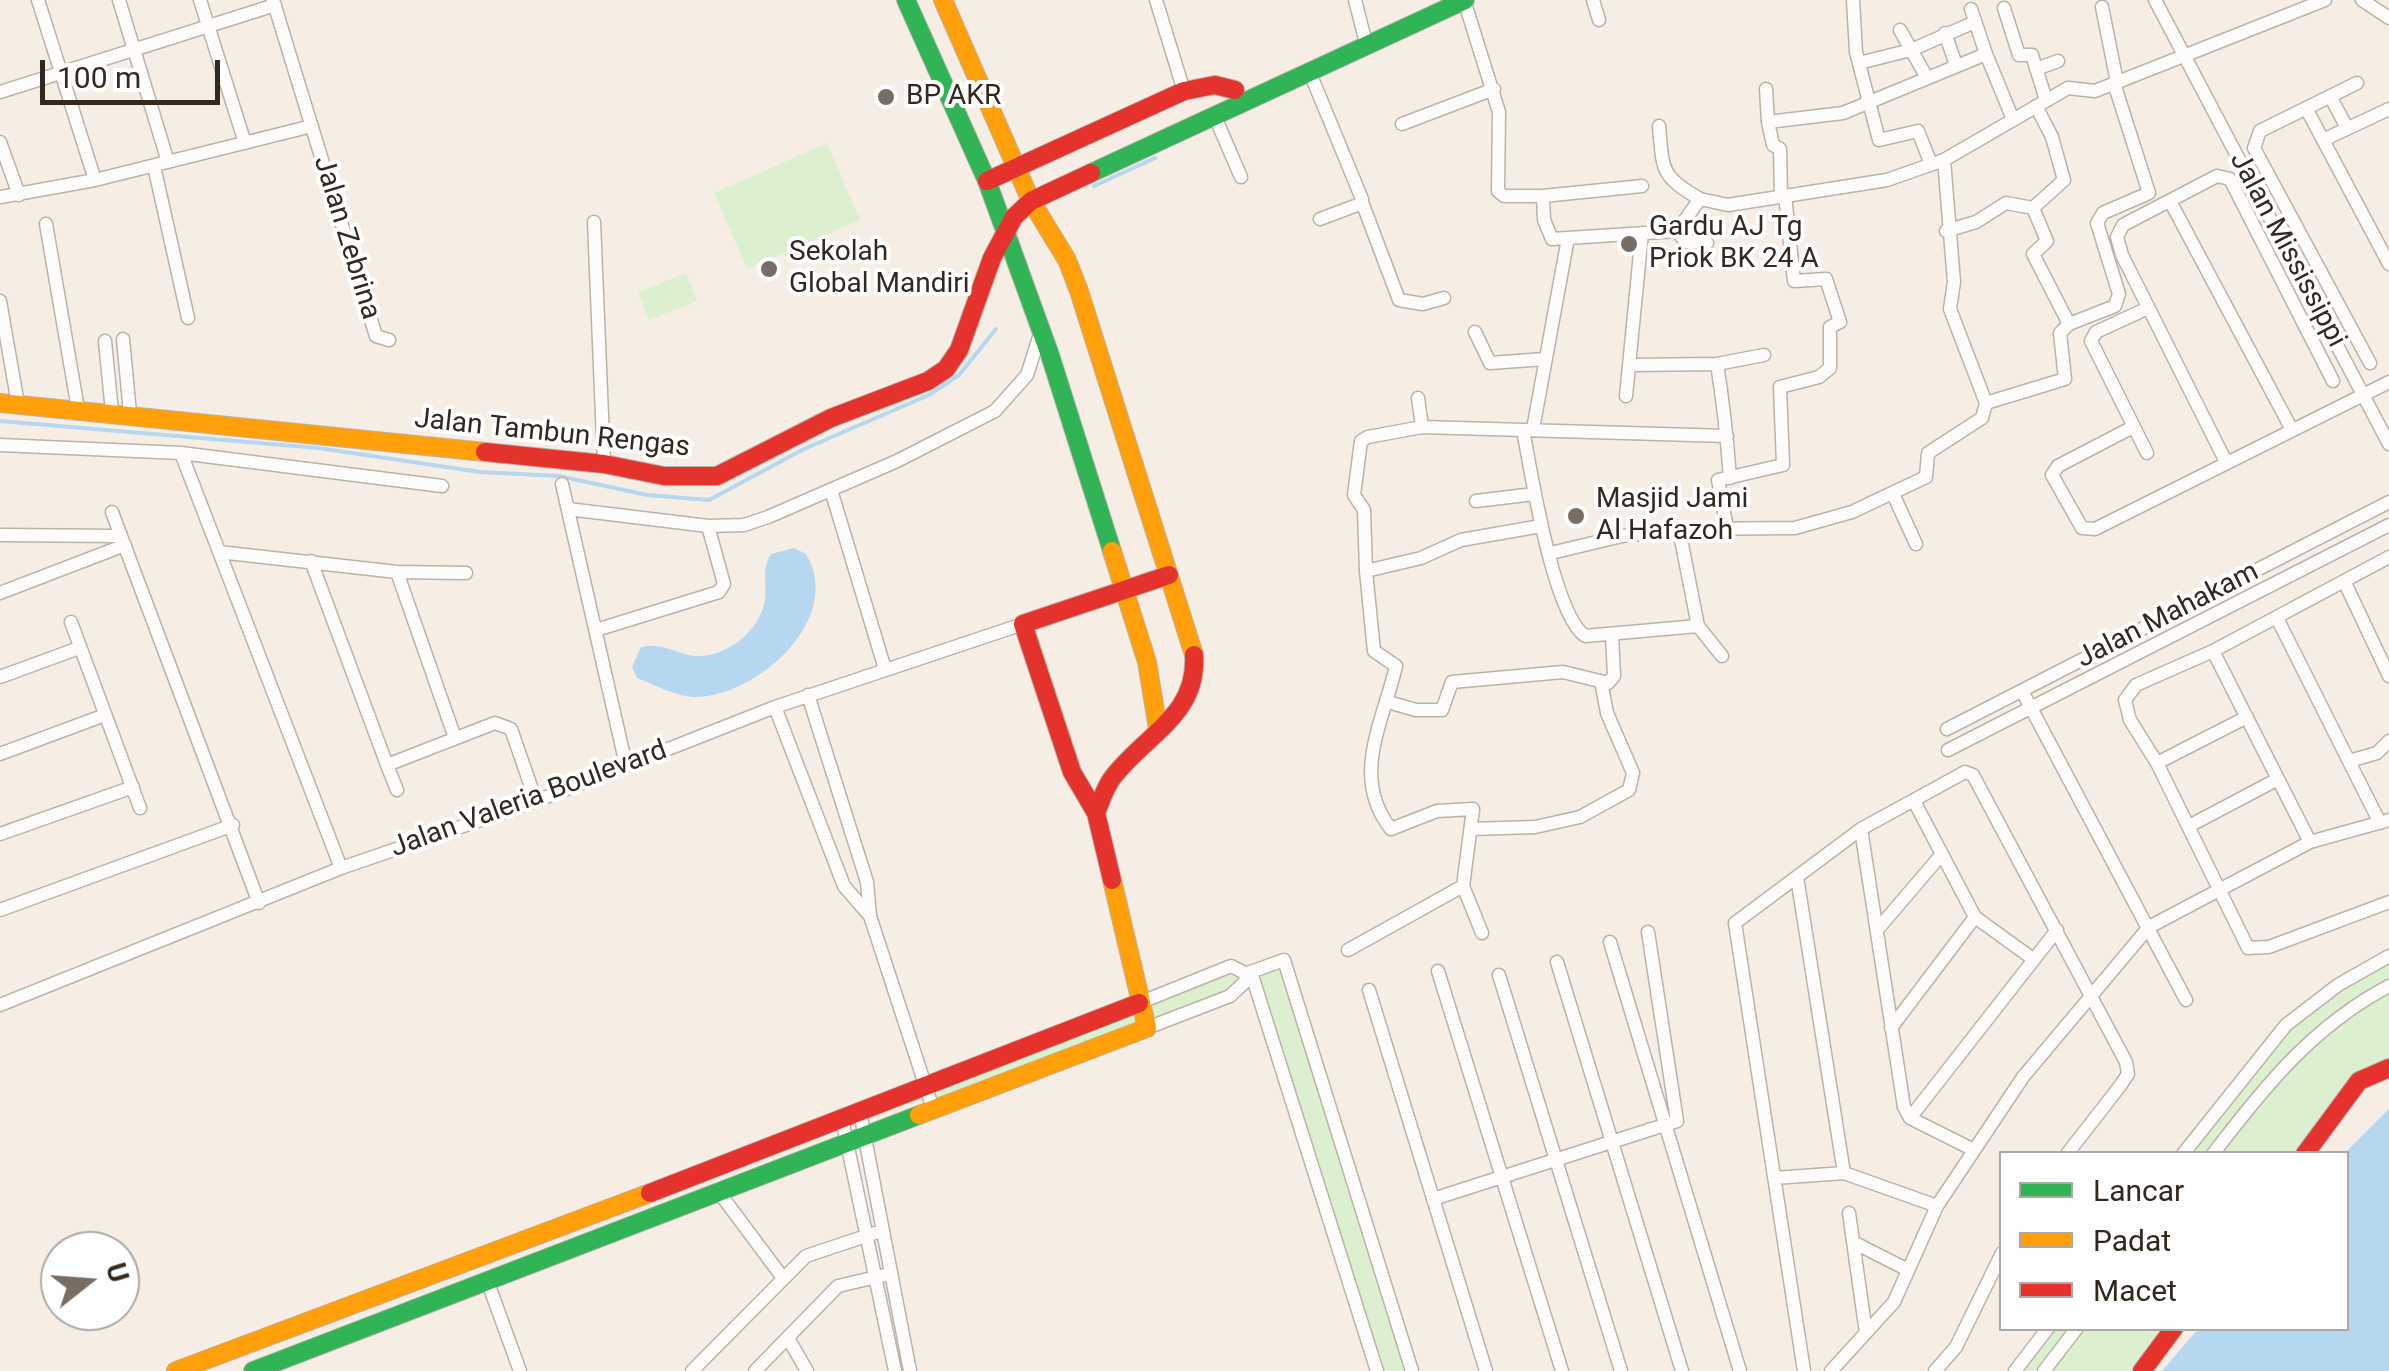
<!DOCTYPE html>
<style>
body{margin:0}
#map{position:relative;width:2389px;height:1371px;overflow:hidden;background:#f6eee5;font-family:Roboto,sans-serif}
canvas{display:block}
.legend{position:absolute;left:1999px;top:1151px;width:350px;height:180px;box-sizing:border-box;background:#fefefe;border:2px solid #aca8a4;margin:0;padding:12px 18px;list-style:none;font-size:30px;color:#32281e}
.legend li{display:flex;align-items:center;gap:20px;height:50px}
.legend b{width:50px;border:2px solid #aca8a4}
.north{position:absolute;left:40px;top:1231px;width:100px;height:100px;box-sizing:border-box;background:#fefefe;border:2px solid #aca8a4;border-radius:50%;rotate:73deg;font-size:28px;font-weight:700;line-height:40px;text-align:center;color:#32281e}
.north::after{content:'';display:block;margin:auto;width:35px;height:45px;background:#776d64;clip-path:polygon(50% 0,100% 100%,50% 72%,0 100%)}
.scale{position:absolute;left:40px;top:60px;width:180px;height:45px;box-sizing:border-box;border:5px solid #32281e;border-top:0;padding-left:12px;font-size:30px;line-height:35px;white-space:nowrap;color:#32281e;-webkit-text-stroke:8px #fefefe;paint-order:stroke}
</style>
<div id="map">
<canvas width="2389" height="1371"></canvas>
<ul class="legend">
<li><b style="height:12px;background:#30b455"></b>Lancar</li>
<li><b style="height:12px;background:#ff9f0a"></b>Padat</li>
<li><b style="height:12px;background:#e5322d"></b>Macet</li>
</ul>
<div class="north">U</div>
<div class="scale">100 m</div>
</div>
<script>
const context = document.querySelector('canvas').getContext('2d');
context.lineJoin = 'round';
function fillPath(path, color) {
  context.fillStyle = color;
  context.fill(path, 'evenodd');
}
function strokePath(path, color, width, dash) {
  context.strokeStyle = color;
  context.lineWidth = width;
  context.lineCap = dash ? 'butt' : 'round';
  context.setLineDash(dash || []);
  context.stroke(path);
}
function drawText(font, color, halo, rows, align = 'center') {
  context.font = font + ' Roboto,sans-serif';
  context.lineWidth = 8;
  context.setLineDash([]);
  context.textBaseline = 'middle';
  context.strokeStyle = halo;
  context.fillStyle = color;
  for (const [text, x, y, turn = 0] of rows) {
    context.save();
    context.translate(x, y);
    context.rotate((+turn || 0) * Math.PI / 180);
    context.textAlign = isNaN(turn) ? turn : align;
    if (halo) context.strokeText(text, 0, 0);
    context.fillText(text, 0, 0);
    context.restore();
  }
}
fillPath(new Path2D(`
 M827,143L860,220L747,269L714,193Z
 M686,273L697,301L648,320L638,292Z
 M2389,956V1068L2359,1081L2305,1153L2183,1154L2286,1025Z
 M1284,960L1412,1371H1377L1251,972Z
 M1239,967L1241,989L933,1109L925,1087Z
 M2048,1329H2174L2143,1371H2015Z`), '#dcf0cf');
fillPath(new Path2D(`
 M794,548L806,554C845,618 758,696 696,697C677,697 655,685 637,678L632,667L641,647C665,641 680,658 703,656C732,653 760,629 765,600C767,582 761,570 771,554Z
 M2389,1109V1371H2162L2198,1329L2346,1328L2345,1153Z`), '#b6d7f0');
strokePath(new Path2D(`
 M1094,186L1155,158
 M0,421L318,448L480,472L559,476L647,495L709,500L804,449L929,395L959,375L996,329`), '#b6d7f0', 4);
const street = new Path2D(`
 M38,0L95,180
 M119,0L168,162
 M200,0L245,143
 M273,0L376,336L389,340
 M1156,0L1184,91
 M1355,0L1367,47
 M1464,0L1499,112L1498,191L1504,196H1543L1544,220L1552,239L1677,231L1700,199L1728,205L1887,180L1944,160L2068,88L2095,91L2325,0
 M1593,0L1599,20
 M1853,0L1856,52L1879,140L1918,131L1931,164
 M2155,0L2389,444
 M2362,0L2389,18
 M2102,7L2117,82
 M2004,8L2019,55H2032L2046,100
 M1900,30L1926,76
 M1945,33L1956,65
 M1986,54L2012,117
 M1859,63L1911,50L1975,22
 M2036,69L2058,61
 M1310,73L1362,199L1360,204L1320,219
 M2357,83L2260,131L2254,148L2370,363
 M1766,89L1768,122L1843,113L1986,54L1971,9
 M0,92L275,5
 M2330,96L2346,126
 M2306,108L2389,264
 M1215,117L1241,177
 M1768,122L1773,145L1780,149L1781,195
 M1402,124L1494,89
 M1659,126C1663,170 1660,176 1700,199
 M2323,140L2389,109
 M0,142L19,195
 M154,166L188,318
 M1543,196L1642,186
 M0,197L95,180L312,126
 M2170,201L2291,428
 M1362,202L1399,300L1423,304L1444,298
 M2033,208L2047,241L2033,254L2069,324L2115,306L2119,294L2097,223L2103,213L2149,193L2114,83
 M594,222L604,464
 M46,224L78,409
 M1677,231L1686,242L1707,243
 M1946,231L1976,222L2006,203L2033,208L2064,180L2052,137L2036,106
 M0,301L18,404
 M1475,332L1490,363L1545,359
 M123,339L130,413
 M105,341L112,412
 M1717,364C1723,401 1727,438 1730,478
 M1629,365L1717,364L1764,355
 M1626,396L1642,233
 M1418,398L1422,427
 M1986,403L2065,379L2060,333L2069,324
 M2133,427L2058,466L2052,475L2082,528L2095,529L2389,382
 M1533,429L1568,238
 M1523,430C1531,472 1553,613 1585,636L1698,626L1679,529
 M0,445L181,453L442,486
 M181,453L341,868
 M2147,453L2091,341L2096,332L2148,308
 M2225,460L2122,255L2117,237L2123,225L2217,176L2230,179L2333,381
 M562,484L626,765
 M831,490L885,669
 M1893,494L1916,544
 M1476,501L1534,494
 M568,509L708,526L744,525L768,517L897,461L995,411L1027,375L1041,331
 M112,512L259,903
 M1727,528L1718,480L1783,465L1780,387L1819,377L1830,368V327L1840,322L1826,279L1794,281L1785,195
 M0,535L121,536
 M219,552L397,572L455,738
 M1551,553L1622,536L1679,529L1795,528L1852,512L1926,477L1928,453L1982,418L1986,403L1950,309L1954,282L1944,160
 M2389,557L2213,651L2136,685L2125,700L2130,720L2157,763L2248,948L2269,947L2389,902
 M311,561L387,765L495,723L511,729L536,801
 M1366,571L1364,510L1354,495L1361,441L1368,437L1422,427L1727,436
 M397,572L466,573
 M2345,583L2389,676
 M0,593L125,545
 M2277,618L2380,823
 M71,622L140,808
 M1698,626L1722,656
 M596,630L719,592L724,584L708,526
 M2213,651L2310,842
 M0,677L79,648
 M2022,691L2186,1000
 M808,695L867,882L870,916L933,1109
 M1388,702L1416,710H1442L1452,682L1563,672L1608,683L1614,676L1612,635
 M775,707L844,886L870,916
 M1947,729L2389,502
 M1948,750L2389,525
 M0,754L105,715
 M2349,761L2377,753L2389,741
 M2157,763L2247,717
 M387,765L397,790
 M1914,801L1975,917L2033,959
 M2189,826L2278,779
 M1471,829L1535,827L1580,817L1629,790L1633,773L1607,713L1601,681
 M1861,829L1904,1107L1910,1118L1974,1150
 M0,834L133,787
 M1797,877L1844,1173
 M0,910L233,825
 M1877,930L1942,854
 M1482,933L1463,886L1473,809L1437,811L1391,829C1350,777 1383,723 1396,666L1374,651L1366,571L1421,558L1461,540L1541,526
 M1610,942L1740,1371
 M1348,950L1463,886
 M1557,962L1682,1371
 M1438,971L1562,1371
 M1251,972L1377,1371
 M1245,974L1284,960L1412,1371
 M1499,975L1621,1371
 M1369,990L1486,1371
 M1139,1003L1231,966L1245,973L1246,981L1230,996L1147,1028
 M0,1005L341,868L536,801L775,707L1023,624
 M1891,1028L1975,917
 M860,1112L910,1371
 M1910,1118L2057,930
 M842,1119L895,1371
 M2183,1154L2286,1025L2338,985L2389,956
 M2213,1154C2264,1087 2313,1026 2389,986
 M1774,1178L1844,1173L1937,1206
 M718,1191L783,1278
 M1433,1199L1677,1121L1648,932
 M1849,1213L1866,1333
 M1853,1242L1908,1270
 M487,1280L520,1371
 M788,1338L807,1371
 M692,1371L806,1256L875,1233
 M755,1371L838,1286L885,1275
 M1804,1371L1735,923L1861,829L1965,772L1973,775L2126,1062L2128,1074L2120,1086L2067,1154
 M1831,1371L1894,1302L1937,1206L2023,1077L2149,927L2310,842L2389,820
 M1935,1371L1956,1347L2002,1253
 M2015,1371L2048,1328
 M2044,1371L2077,1328`);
const fast = new Path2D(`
 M906,0L987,181L1050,355L1112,551
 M1091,173L1465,0
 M253,1371L919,1115`);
const slow = new Path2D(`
 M943,0L1031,201L1067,260L1079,291L1194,655
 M0,403L485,452
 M1112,551L1147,662L1158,729
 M919,1115L1147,1028L1112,880
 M176,1371L650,1193`);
const jam = new Path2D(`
 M987,181L1184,91L1215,85L1235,90
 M485,452L604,464L664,476H717L831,418L928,381L946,369L959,350L992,258L1014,217L1031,201L1091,173
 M1096,813C1101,801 1105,787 1113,777C1146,734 1198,715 1194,655
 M1112,880L1096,813L1072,772L1023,624L1169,575
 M2305,1154L2359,1081L2389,1068
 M650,1193L1139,1003
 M2142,1371L2174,1328`);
strokePath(street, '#bbb3aa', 15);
strokePath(fast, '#bbb3aa', 20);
strokePath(slow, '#bbb3aa', 20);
strokePath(jam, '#bbb3aa', 20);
strokePath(street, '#fefcfb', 12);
strokePath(fast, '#30b455', 18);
strokePath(slow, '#ff9f0a', 18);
strokePath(jam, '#e5322d', 18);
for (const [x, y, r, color] of [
 [886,97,10,"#776d64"],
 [1629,244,10,"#776d64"],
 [769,269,10,"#776d64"],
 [1576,516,10,"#776d64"]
]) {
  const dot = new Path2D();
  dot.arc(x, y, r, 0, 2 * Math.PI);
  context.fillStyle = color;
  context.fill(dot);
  strokePath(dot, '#fefefe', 4);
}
drawText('28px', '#32281e', '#fefefe', [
 ["BP AKR",906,97],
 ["Gardu AJ Tg",1649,228],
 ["Priok BK 24 A",1649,260],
 ["Sekolah",789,253],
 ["Global Mandiri",789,285],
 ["Masjid Jami",1596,500],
 ["Al Hafazoh",1596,532]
], 'left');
drawText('28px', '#32281e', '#fefefe', [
 ["Jalan Zebrina",346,238,73],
 ["Jalan Mississippi",2287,250,62],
 ["Jalan Tambun Rengas",552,434,6],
 ["Jalan Mahakam",2168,616,-27],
 ["Jalan Valeria Boulevard",529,800,-20]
]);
</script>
